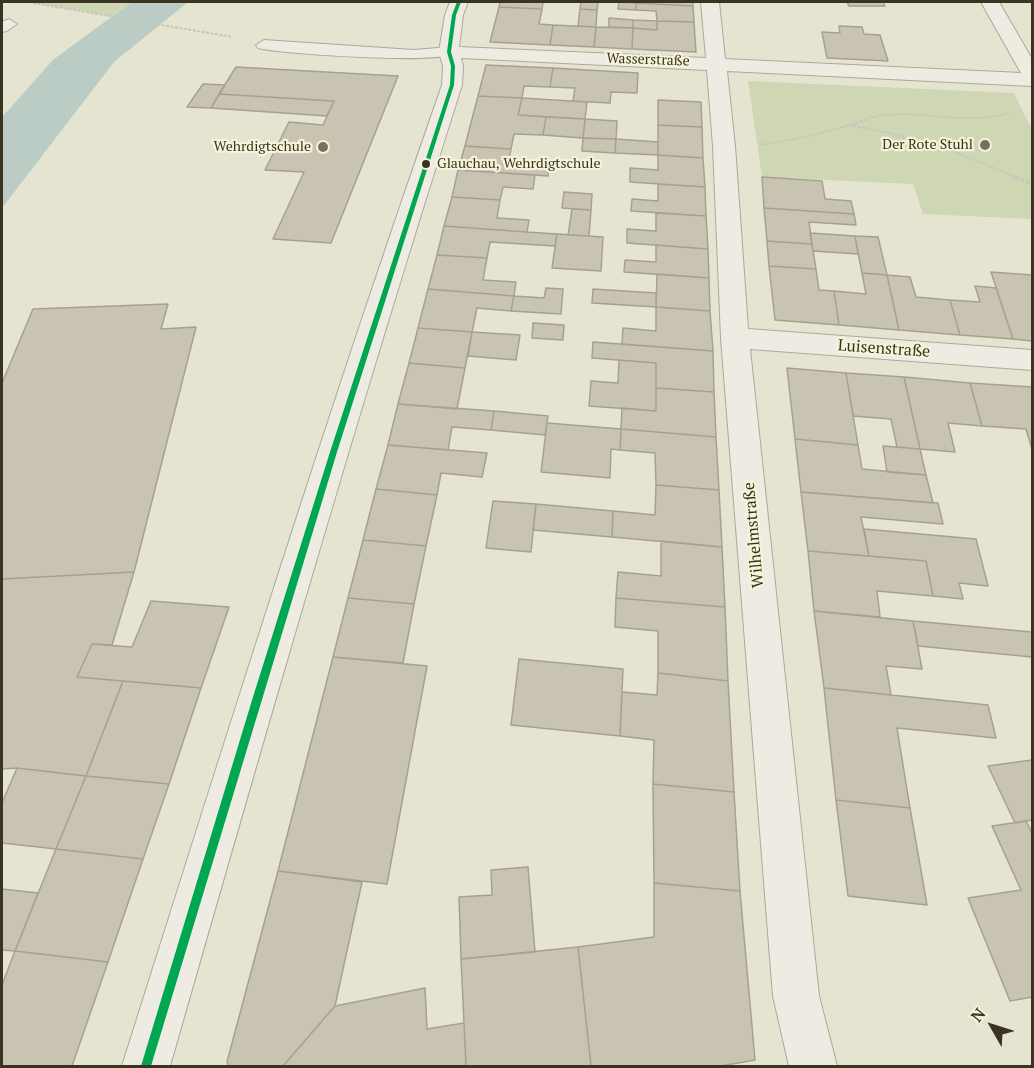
<!DOCTYPE html>
<meta charset="utf-8">
<style>
body{margin:0}
#map{position:relative;width:1034px;height:1068px;overflow:hidden;background:#e5e4d1;font-family:"PT Serif",serif}
canvas{display:block}
.frame{position:absolute;inset:0;border:3px solid #3a3321;pointer-events:none}
.north{position:absolute;left:962px;top:996px;width:60px;height:60px;-webkit-text-stroke:4px #f5f3d8;paint-order:stroke;rotate:309deg;font-size:16px;font-weight:700;line-height:24px;text-align:center;color:#3a3321}
.north::after{content:'';display:block;margin:auto;width:21px;height:27px;background:#3a3321;clip-path:polygon(50% 0,100% 100%,50% 72%,0 100%)}
</style>
<div id="map">
<canvas width="1034" height="1068"></canvas>
<div class="frame"></div>
<div class="north">N</div>
</div>
<script>
const context = document.querySelector('canvas').getContext('2d');
context.lineJoin = 'round';
function fillPath(path, color) {
  context.fillStyle = color;
  context.fill(path, 'evenodd');
}
function strokePath(path, color, width, dash) {
  context.strokeStyle = color;
  context.lineWidth = width;
  context.lineCap = dash ? 'butt' : 'round';
  context.setLineDash(dash || []);
  context.stroke(path);
}
function drawText(font, color, halo, rows, align = 'center') {
  context.font = font + ' "PT Serif",serif';
  context.lineWidth = 4.5;
  context.setLineDash([]);
  context.textBaseline = 'middle';
  context.strokeStyle = halo;
  context.fillStyle = color;
  for (const [text, x, y, turn = 0] of rows) {
    context.save();
    context.translate(x, y);
    context.rotate((+turn || 0) * Math.PI / 180);
    context.textAlign = isNaN(turn) ? turn : align;
    if (halo) context.strokeText(text, 0, 0);
    context.fillText(text, 0, 0);
    context.restore();
  }
}
fillPath(new Path2D(`
 M27,2H132L112,16Z
 M748,81L1014,93L1032,130V219L923,214L913,184L762,177Z`), '#ced6b4');
fillPath(new Path2D(`
 M132,2H188L114,62L2,208V117L54,59Z`), '#bbccc5');
const building = new Path2D(`
 M500,2H543L542,9L499,7Z
 M581,2H598L597,10L580,9Z
 M619,2L636,3V10L618,9Z
 M654,2H693V6L654,4Z
 M847,2H883L885,6H849Z
 M636,3L693,6L694,22L657,21L656,11L636,10Z
 M499,7L542,9L539,24L553,25L550,45L490,42Z
 M580,9L597,10L596,27L578,26Z
 M609,18L633,20V28L609,27Z
 M633,20L657,21V30L633,28Z
 M657,21L694,22L696,52L632,49L633,28L657,30Z
 M553,25L596,27L594,47L550,45Z
 M839,26L862,27L864,34L880,35L888,61L827,58L822,32L840,33Z
 M596,27L633,28L632,49L594,47Z
 M486,65L553,68L550,87L524,86L522,98L478,96Z
 M236,67L398,76L331,243L273,239L304,172L265,170L289,122L323,125L334,101L219,94Z
 M553,68L638,73L637,93L611,92L610,103L573,101L575,88L550,87Z
 M203,84L225,85L211,108L187,107Z
 M219,94L334,101L327,116L211,108Z
 M478,96L522,98L518,115L546,117L543,135L514,134L511,149L465,146Z
 M522,98L587,102L585,119L518,115Z
 M658,100L701,102L702,127L658,125Z
 M546,117L585,119L583,138L543,135Z
 M585,119L617,121L616,139L583,138Z
 M658,125L702,127L703,158L658,155Z
 M583,138L616,139L615,153L582,151Z
 M616,139L658,142V155L615,153Z
 M465,146L511,149L508,164L549,166L548,176L458,170Z
 M658,155L703,158L705,187L630,182V168L658,170Z
 M458,170L535,175L533,189L503,187L500,200L452,197Z
 M762,177L822,181L825,199L851,201L854,214L764,208Z
 M658,184L705,187L706,216L631,211L632,199L658,201Z
 M564,192L592,194L591,210L562,208Z
 M452,197L500,200L497,218L529,220L527,232L444,226Z
 M764,208L854,214L856,225L809,222L812,244L767,241Z
 M572,209L591,210L589,236L568,235Z
 M656,213L706,216L708,249L627,243V229L656,231Z
 M444,226L527,232L557,234L555,246L490,242L487,258L437,255Z
 M810,233L855,236L858,254L813,251Z
 M557,234L603,237L601,271L552,268Z
 M855,236L878,237L887,275L862,273Z
 M767,241L812,244L816,269L769,266Z
 M656,245L708,249L709,278L624,272L625,260L656,262Z
 M437,255L487,258L483,280L516,282L514,296L428,289Z
 M769,266L816,269L819,290L834,291L839,325L775,320Z
 M991,272L1032,275V341L1013,339Z
 M862,273L887,275L899,330L839,325L834,291L866,294Z
 M657,274L709,278L710,311L656,307Z
 M887,275L910,277L916,297L950,300L960,335L899,330Z
 M975,286L996,288L1013,339L960,335L950,300L980,302Z
 M546,288L563,289L561,314L511,311L514,296L544,298Z
 M428,289L514,296L511,311L477,308L472,332L418,328Z
 M593,289L656,293V307L592,303Z
 M168,304L161,329L196,327L134,572L2,579V383L33,309Z
 M656,307L710,311L713,351L622,344L623,328L656,331Z
 M533,323L564,325L563,340L532,338Z
 M418,328L472,332L465,368L409,363Z
 M472,332L520,335L516,360L468,356Z
 M593,342L713,351L714,392L656,388V363L592,358Z
 M619,360L656,363V411L589,406L591,381L618,383Z
 M409,363L465,368L457,409L398,404Z
 M787,368L846,373L858,445L795,439Z
 M846,373L904,377L920,449L897,447L891,419L853,416Z
 M904,377L970,383L982,426L948,423L955,452L920,449Z
 M970,383L1032,387V449L1026,429L982,426Z
 M656,388L714,392L716,437L621,429L622,408L656,411Z
 M398,404L494,411L491,430L452,427L448,450L388,445Z
 M494,411L548,416L545,435L491,430Z
 M547,423L621,429L620,450L611,449L610,478L541,472Z
 M621,429L716,437L719,490L656,485L655,453L620,450Z
 M795,439L858,445L862,469L926,475L933,503L801,492Z
 M388,445L487,453L482,477L441,473L437,495L376,489Z
 M883,446L920,449L926,475L887,472Z
 M656,485L719,490L722,547L612,537L613,511L655,515Z
 M376,489L437,495L426,546L363,540Z
 M801,492L938,503L943,524L861,517L869,556L808,551Z
 M493,501L536,504L531,552L486,548Z
 M536,504L613,511L612,537L533,530Z
 M864,529L976,539L988,586L959,583L963,599L933,596L926,561L869,556Z
 M363,540L426,546L414,604L348,598Z
 M661,541L722,547L725,607L616,598L618,572L661,576Z
 M808,551L926,561L933,596L877,591L880,617L814,611Z
 M134,572L112,645L92,644L77,677L123,681L86,776L17,768L2,769V579Z
 M348,598L414,604L403,663L333,657Z
 M616,598L725,607L728,681L658,673V631L615,627Z
 M151,601L229,607L201,688L77,677L92,644L132,647Z
 M814,611L913,621L922,669L886,666L891,695L824,688Z
 M913,621L1032,632V657L918,646Z
 M333,657L427,666L387,884L278,871Z
 M519,659L623,669L620,736L511,725Z
 M658,673L728,681L734,792L653,784L654,740L620,736L622,692L657,695Z
 M123,681L201,688L169,784L86,776Z
 M824,688L988,705L996,738L897,728L910,808L836,800Z
 M1032,760V820L1015,823L988,766Z
 M17,768L86,776L56,849L2,843V803Z
 M86,776L169,784L143,859L56,849Z
 M653,784L734,792L740,891L654,883Z
 M836,800L910,808L927,905L848,896Z
 M1026,821L1032,833V997L1010,1001L968,898L1021,890L992,826Z
 M56,849L143,859L108,962L15,951Z
 M528,867L535,952L461,959L459,897L492,895L491,870Z
 M278,871L362,882L335,1006L283,1066H229L227,1062Z
 M654,883L740,891L755,1060L721,1066H591L578,947L654,937Z
 M2,889L38,893L15,951L2,950Z
 M578,947L591,1066H466L461,959Z
 M15,951L108,962L72,1066H2V985Z
 M425,988L427,1029L464,1023L466,1066H283L335,1006Z`);
fillPath(building, '#c9c4b2');
strokePath(building, '#a6a090', 1.5);
const service = new Path2D(`
 M9,19L17,24L7,31L2,32V22Z
 M264,40L414,50L449,47L457,52C446,65 282,54 258,48L256,45Z`);
const minor = new Path2D(`
 M450,2H468L463,15L459,47L706,58L701,2H719L725,59L1021,73L981,2H999L1032,59V86L727,71L735,146L748,329L1032,350V370L750,349L819,996L837,1066H789L773,996L721,338L713,146L707,70L461,58L463,66L462,85C358,410 264,738 170,1066H122C226,738 328,410 442,85L443,66L439,52L445,15Z`);
strokePath(service, '#aba999', 2);
strokePath(minor, '#aba999', 2);
strokePath(new Path2D(`
 M33,3L232,37
 M851,125C860,122 869,117 878,116C921,109 966,126 1009,113
 M761,145L806,137L850,125L889,133L958,153L1018,178`), '#c6c5b9', 2, [3, 1.5]);
strokePath(new Path2D(`
 M1015,177L1032,184`), '#c6c5b9', 3, [4, 2]);
fillPath(service, '#eeece2');
fillPath(minor, '#eeece2');
fillPath(new Path2D(`
 M457,2H461L456,15L451,52L455,66L454,85L337,452L151,1066H141L253,697L330,452L450,85L451,66L447,52L452,15Z`), '#00a651');
for (const [x, y, r, color] of [
 [985,145,6,"#76715f"],
 [323,147,6,"#76715f"],
 [426,164,5,"#3a3321"]
]) {
  const dot = new Path2D();
  dot.arc(x, y, r, 0, 2 * Math.PI);
  context.fillStyle = color;
  context.fill(dot);
  strokePath(dot, '#f5f3d8', 2);
}
drawText('14px', '#3a3321', '#f5f3d8', [
 ["Wasserstraße",648,60,2]
]);
drawText('14px', '#3a3321', '#f5f3d8', [
 ["Der Rote Stuhl",973,145],
 ["Wehrdigtschule",311,147]
], 'right');
drawText('14px', '#3a3321', '#f5f3d8', [
 ["Glauchau, Wehrdigtschule",437,164]
], 'left');
drawText('16px', '#3a3321', '#f5f3d8', [
 ["Luisenstraße",884,349,4],
 ["Wilhelmstraße",754,535,-95]
]);
</script>
